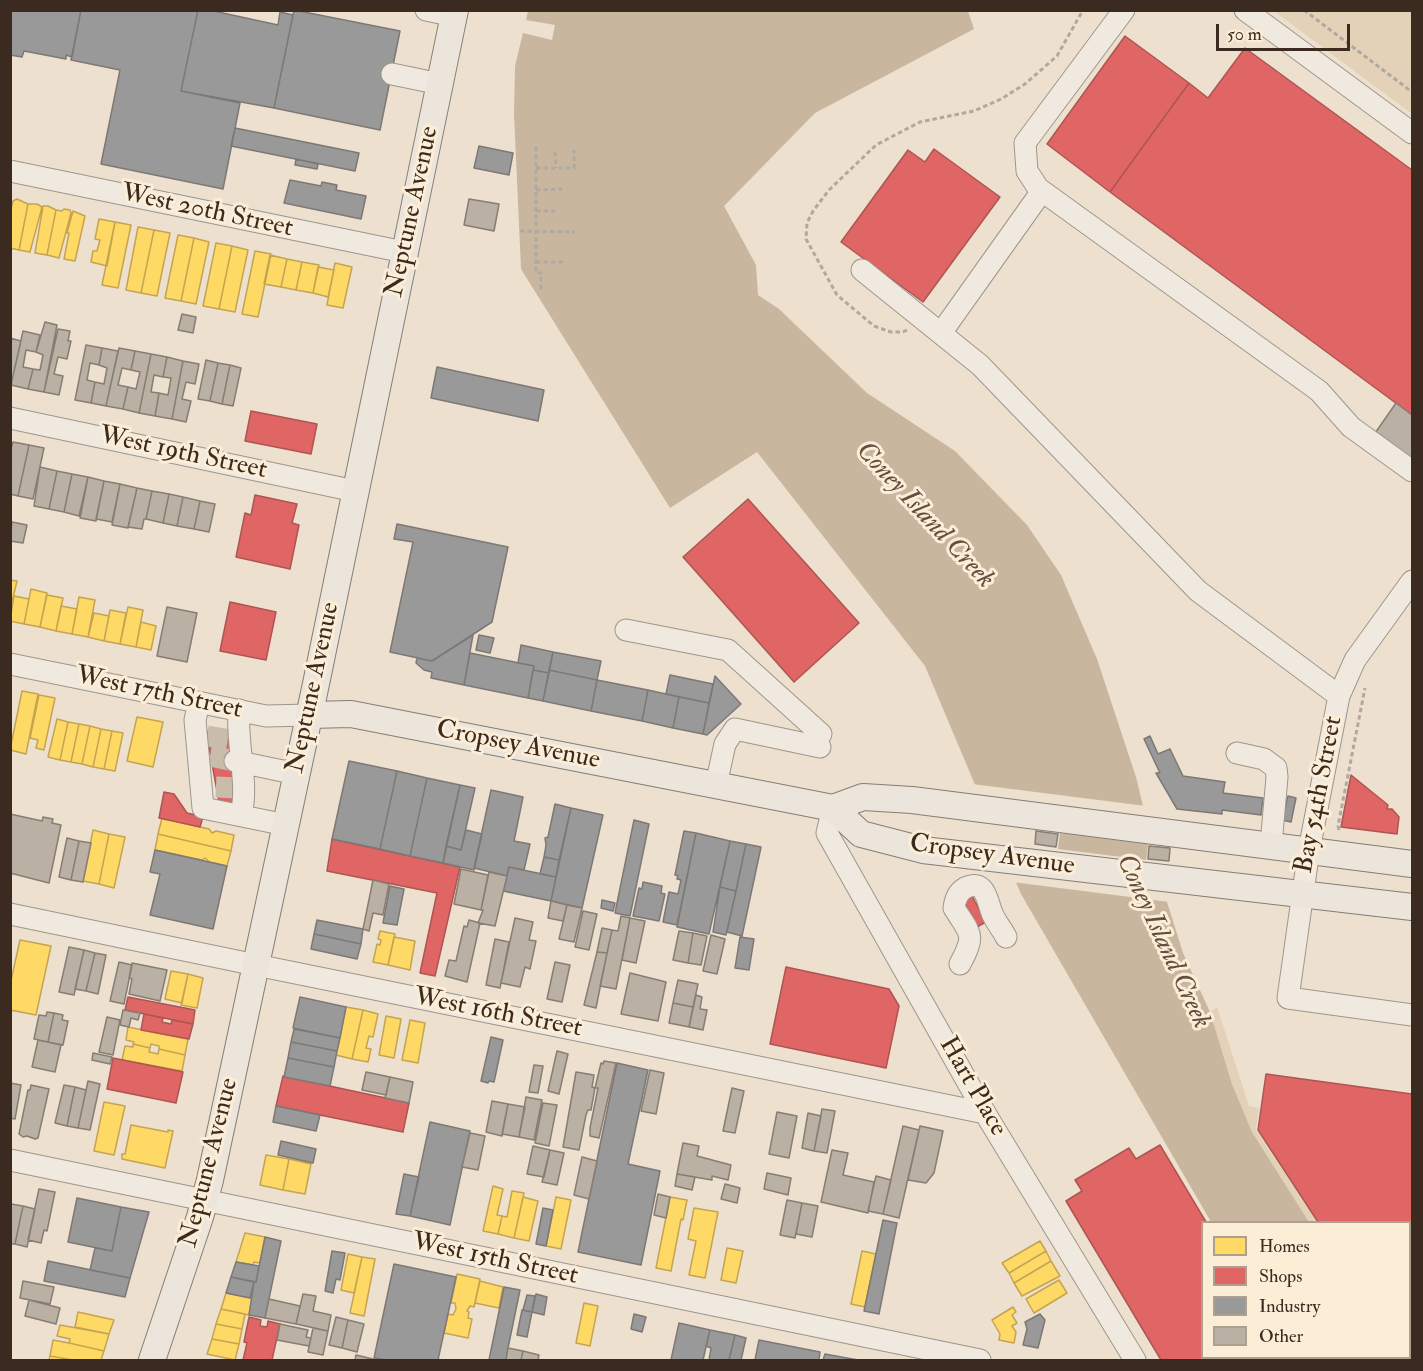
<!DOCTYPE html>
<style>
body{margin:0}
#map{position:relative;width:1423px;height:1371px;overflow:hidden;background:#ede0ce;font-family:"IM FELL Double Pica",serif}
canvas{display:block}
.frame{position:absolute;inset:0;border:12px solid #3b2a20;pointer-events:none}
.legend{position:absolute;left:1201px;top:1221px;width:210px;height:138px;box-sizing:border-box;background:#fcedd7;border:2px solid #af9f8e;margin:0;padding:8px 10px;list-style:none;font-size:18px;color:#3b2a20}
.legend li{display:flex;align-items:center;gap:12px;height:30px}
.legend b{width:30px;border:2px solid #af9f8e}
.scale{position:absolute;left:1216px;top:24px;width:134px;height:27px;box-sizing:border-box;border:3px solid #3b2a20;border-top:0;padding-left:8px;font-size:18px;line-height:21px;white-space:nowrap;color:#3b2a20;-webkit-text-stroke:4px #fcedd7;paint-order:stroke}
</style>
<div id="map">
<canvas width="1423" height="1371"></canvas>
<div class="frame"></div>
<ul class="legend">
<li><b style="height:16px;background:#ffd966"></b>Homes</li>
<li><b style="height:16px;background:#e06666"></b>Shops</li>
<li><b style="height:16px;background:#999"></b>Industry</li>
<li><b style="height:16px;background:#bab0a4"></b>Other</li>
</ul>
<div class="scale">50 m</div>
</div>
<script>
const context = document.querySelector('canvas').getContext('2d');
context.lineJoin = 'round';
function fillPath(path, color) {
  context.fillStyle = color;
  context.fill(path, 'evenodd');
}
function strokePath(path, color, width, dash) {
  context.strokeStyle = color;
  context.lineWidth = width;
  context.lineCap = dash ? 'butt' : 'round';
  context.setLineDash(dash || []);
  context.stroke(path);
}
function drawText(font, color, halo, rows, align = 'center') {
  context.font = font + ' "IM FELL Double Pica",serif';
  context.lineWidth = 6;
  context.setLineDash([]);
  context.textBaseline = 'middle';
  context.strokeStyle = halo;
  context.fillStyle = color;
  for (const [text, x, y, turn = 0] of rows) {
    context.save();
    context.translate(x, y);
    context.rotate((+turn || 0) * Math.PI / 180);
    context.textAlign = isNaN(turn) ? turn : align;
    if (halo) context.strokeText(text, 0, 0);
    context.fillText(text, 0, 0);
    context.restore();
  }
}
fillPath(new Path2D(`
 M1274,11H1412V114Z
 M1217,1007L1249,1106L1259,1108L1256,1130L1317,1222H1309L1252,1132L1232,1084L1210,1012Z`), '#e3d1b8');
fillPath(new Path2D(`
 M528,11H968L974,29L815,113L724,206L756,265L758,295L779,309L867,393L955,451L1027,525L1061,575L1097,659L1136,777L1163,889L1183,953L1210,1012L1232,1084L1252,1132L1309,1222H1211L1021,894L925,666L757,452L670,508L521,269L514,114L515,66L523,33L552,40L555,25L526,20Z
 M1288,1358H1385L1387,1360H1290Z`), '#c9b69e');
fillPath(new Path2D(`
 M972,784L1146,806L1170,902L1012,882ZM1060,833L1148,844L1146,860L1058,849Z`), '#ede0ce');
const homes = new Path2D(`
 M17,199L28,204L19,250L10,248V213L13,201Z
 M28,204H37L42,207L30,252L19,250Z
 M43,206H48L56,210L47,255L35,253Z
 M64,209L70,210L71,213L59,258L47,255L56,210L62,211Z
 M73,211L85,216L75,261L64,259L69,233H67Z
 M99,219L115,222L107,266L91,262L93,251H97L100,240L95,239Z
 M115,222L131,225L118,288L102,285Z
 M138,227L154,230L141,293L126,290Z
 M154,230L170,233L157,296L141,293Z
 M178,235L194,238L181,301L165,298Z
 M194,238L209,242L196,304L181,301Z
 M216,243L232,246L219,309L203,306Z
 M232,246L248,250L235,312L219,309Z
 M255,251L271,254L258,317L242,314Z
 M270,255L287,259L281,287L264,284Z
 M287,259L302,262L296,290L281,287Z
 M302,262L319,265L313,293L296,290Z
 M335,263L352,267L343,308L327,305Z
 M318,267L334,270L328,297L313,293Z
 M10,580L17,581L10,610Z
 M31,589L47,593L40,627L24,624Z
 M47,595L63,598L56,631L40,627Z
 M14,596L29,599L24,624L10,621Z
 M79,597L95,600L88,637L72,634Z
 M61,606L77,609L72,634L56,631Z
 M128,607L143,610L136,647L120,644Z
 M110,610L126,613L120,644L104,641Z
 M94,613L109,616L104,641L88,637Z
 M141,622L156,626L151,650L136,647Z
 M22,691L38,694L26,754L10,750Z
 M39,695L55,698L44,750L36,748L38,740L30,738Z
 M137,717L163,722L153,767L127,761Z
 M57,719L68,722L60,760L48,757Z
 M68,722L79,724L71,762L60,760Z
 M79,724L90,726L82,764L71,762Z
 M90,726L101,729L93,767L82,764Z
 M101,729L112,731L104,769L93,767Z
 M112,731L123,733L115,771L104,769Z
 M162,818L209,829L212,833L216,831L234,835L231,851L158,834Z
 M93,830L109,834L99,884L83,881Z
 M109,834L125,837L114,888L99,884Z
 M158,834L231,851L227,866L209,862L205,858L202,860L155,850Z
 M380,931L395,934L388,965L373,962L377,944L380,945L381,940L378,939Z
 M394,937L415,941L410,970L388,965Z
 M20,940L51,946L36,1015L10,1010V985Z
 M171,971L188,974L182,1003L165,999Z
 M188,974L203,978L197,1008L181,1005Z
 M346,1007L363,1010L352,1059L336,1055Z
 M363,1010L378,1014L373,1037L369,1036L366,1048L371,1049L368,1062L352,1059Z
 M386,1016L401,1019L394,1058L379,1055Z
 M410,1020L425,1023L418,1063L402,1060Z
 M128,1027L188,1039L185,1055L159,1049V1046L151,1044L150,1048L133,1044L134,1042L126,1040Z
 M133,1044L150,1048L149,1052L158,1054L159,1049L185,1055L182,1071L122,1060L125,1046L133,1047Z
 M104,1102L125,1106L114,1155L94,1151Z
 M131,1125L168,1132V1130L173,1131L165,1168L122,1159V1154H125Z
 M266,1155L289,1159L283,1190L260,1185Z
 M289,1159L311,1164L305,1194L283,1190Z
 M493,1186L503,1189L497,1215L502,1216L498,1234L483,1231Z
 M512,1191L524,1193L514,1238L498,1234L502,1216L507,1217Z
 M523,1197L538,1201L529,1241L514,1238Z
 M556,1197L571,1200L561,1249L546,1246Z
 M670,1197L687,1200L683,1220L681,1219L671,1271L656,1268Z
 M694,1208L718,1212L705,1278L689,1275L696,1241L688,1239Z
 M245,1233L265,1237L260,1263L254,1262L253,1265L236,1262Z
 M1040,1241L1046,1251L1009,1273L1002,1263Z
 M727,1248L743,1251L736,1283L721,1280Z
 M862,1251L876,1254L865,1307L851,1304Z
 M1046,1251L1051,1261L1014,1283L1009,1273Z
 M348,1254L362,1257L354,1293L341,1290Z
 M362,1257L375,1259L364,1316L350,1313Z
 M1051,1261L1060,1276L1022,1296L1014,1283Z
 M457,1274L480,1279L474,1307L470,1306L467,1311L469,1312L468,1318L472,1319L468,1338L444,1333L448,1314L453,1315L456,1309L455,1303H451Z
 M1059,1280L1067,1293L1034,1313L1026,1299Z
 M480,1281L503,1287L499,1308L475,1303Z
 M226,1293L252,1298L249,1315L221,1309Z
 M584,1303L598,1306L590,1346L576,1343Z
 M1013,1307L1016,1312L1012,1315L1017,1323L1012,1326L1016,1332L1014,1343L999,1340L1000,1334L992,1320Z
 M221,1309L245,1314L242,1329L216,1324Z
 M78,1312L114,1320L109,1334L75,1327Z
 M216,1324L242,1329L239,1344L212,1339Z
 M60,1325L109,1334L104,1351L69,1343L70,1339L57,1336Z
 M212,1339L239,1344L235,1360L207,1354Z
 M53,1340L69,1343L104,1351L101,1360H73L50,1356Z
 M50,1356L73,1360H49Z`);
fillPath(homes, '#ffd966');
strokePath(homes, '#c4a451', 1.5);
const shops = new Path2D(`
 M1125,36L1189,83L1110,192L1047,144Z
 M1245,48L1412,170V415L1110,192L1189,83L1208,98Z
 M934,149L1000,197L923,302L841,242L908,150L925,162Z
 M251,411L317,424L311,454L245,441Z
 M255,495L297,504L292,523L299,525L290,569L236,557L245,513L251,515Z
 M748,499L859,623L794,682L683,557Z
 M230,602L276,612L266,660L220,651Z
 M206,731L232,736L241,803L220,807Z
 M1351,775L1388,805L1387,809H1392L1399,817L1397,834L1341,827Z
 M164,792L174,794L187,813L203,817L200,827L159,818Z
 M332,839L460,867L435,976L420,973L437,893L327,871Z
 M972,896L986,922L973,929L958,904Z
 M786,967L889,989L899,1006L886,1068L770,1044Z
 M128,997L195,1010L193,1024L125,1010Z
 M144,1014L163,1018L162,1022L171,1024L172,1020L193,1024L189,1039L141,1030Z
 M113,1058L183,1072L176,1103L107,1089Z
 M1266,1074L1412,1094V1250H1410V1222H1318L1258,1130Z
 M283,1076L409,1103L403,1132L276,1106Z
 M1160,1145L1206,1222H1202V1358H1277L1272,1360H1161L1066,1201L1082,1191L1075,1180L1129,1148L1136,1159Z
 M249,1317L261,1320L260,1326L267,1327L268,1321L280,1324L272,1360H243L247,1343L244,1342Z`);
fillPath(shops, '#e06666');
strokePath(shops, '#ae5451', 1.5);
const industry = new Path2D(`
 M10,10H81L72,57L66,55V59L24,51L22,57L10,55Z
 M81,10H198L181,91L240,103L223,189L101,164L120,70L71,60Z
 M198,10H209L278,25L280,12L293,15L274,108L181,91Z
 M294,10L400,31L380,130L274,108Z
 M235,128L359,153L355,171L231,146Z
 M479,146L513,153L509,175L474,168Z
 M296,159L318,164L317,169L295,165Z
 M290,180L321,186L322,182L337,185L336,190L366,196L361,219L284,203Z
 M437,367L544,390L538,421L431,398Z
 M397,524L508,547L492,622L432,661L390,652L413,542L394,539Z
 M473,635L464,685L431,678L432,672L424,670L416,663L417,658L432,661Z
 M479,635L494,638L490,653L476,650Z
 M521,645L553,652L549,673L533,670L534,666L518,663Z
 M553,652L601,661L597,680L549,670Z
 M470,653L534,666L528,698L464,685Z
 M533,670L549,673L543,701L528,698Z
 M549,670L597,680L591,711L543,701Z
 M670,675L713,684L709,703L666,694Z
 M715,676L741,704L707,735L703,734Z
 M597,680L648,690L642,721L591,711Z
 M648,690L679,697L673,728L642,721Z
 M679,697L709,703L703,734L673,728Z
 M1150,736L1158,754L1170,749L1183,776L1225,782L1223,793L1263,798L1261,815L1222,810V814L1177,809L1156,773H1160L1144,739Z
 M349,761L397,771L380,849L332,839Z
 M397,771L427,778L410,856L380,849Z
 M427,778L460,785L443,863L410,856Z
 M460,785L475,788L461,850L446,846Z
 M491,790L523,797L514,841L530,844L524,870L509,867L507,876L474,868Z
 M1288,796L1296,798L1291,822L1282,820Z
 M555,804L571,808L559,860L544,857L546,845L545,838L548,837Z
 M571,808L603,815L582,908L551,901Z
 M634,820L649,824L630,916L615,913Z
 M466,830L482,834L474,870L443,863L446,846L461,850Z
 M684,831L696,833L677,925L663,922L669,892L678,894L681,880L677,879L678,876L675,875Z
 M696,833L730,841L709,934L677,927Z
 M730,841L746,844L736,891L720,887Z
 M746,844L761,847L742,936L727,932Z
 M155,850L227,866L213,929L150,915L160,874L150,872Z
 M544,857L559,860L556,877L540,874Z
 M509,867L556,877L551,901L503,891Z
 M643,882L662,886L661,893L665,894L659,921L633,916L639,888L642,889Z
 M390,886L404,889L397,925L383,923Z
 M720,887L736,891L726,935L713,932Z
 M602,900L615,903L613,911L601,908Z
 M317,920L363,929L361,944L314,934Z
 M314,934L361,944L357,959L311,949Z
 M740,937L754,939L749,970L735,968Z
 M300,997L346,1007L340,1038L293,1028Z
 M294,1029L340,1038L337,1051L291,1042Z
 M491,1037L503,1040L494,1082L489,1081L488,1083L481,1081Z
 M291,1042L337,1051L334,1067L288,1058Z
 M288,1058L334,1067L330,1086L284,1077Z
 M617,1063L648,1070L628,1164L660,1171L641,1265L578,1252Z
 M276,1106L320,1115L316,1131L273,1122Z
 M430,1122L470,1131L450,1225L410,1216Z
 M281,1141L316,1149L313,1163L278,1155Z
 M404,1174L419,1177L410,1216L396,1214Z
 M77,1198L121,1207L112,1251L68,1242Z
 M121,1207L149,1212L130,1278L90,1270L95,1248L112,1251Z
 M543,1208L553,1210L546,1246L536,1244Z
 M883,1220L897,1223L879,1314L864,1311Z
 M265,1237L281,1241L265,1318L249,1315L254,1282H256Z
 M332,1251L345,1253L340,1280L336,1279L333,1293L325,1291Z
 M48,1261L130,1278L125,1297L44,1281Z
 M236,1262L259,1266L256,1282L231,1277Z
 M394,1264L456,1277L438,1360H387L374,1358Z
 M231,1277L254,1282L250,1298L226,1293Z
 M504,1287L520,1290L508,1348L506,1360H489Z
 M536,1294L547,1297L544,1315L532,1312Z
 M527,1295L535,1296L532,1312L523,1310Z
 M522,1310L532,1312L527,1337L517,1335Z
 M634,1314L646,1317L642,1332L631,1329Z
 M1040,1314L1045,1320L1038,1348L1023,1345L1027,1329L1025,1322Z
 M679,1323L710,1330L703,1360H671Z
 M710,1330L735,1335L729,1360H709L711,1348L706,1346Z
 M735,1335L746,1338L741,1360H729Z
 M759,1340L820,1352L819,1360H755Z
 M825,1354L858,1360H823Z`);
fillPath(industry, '#999');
strokePath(industry, '#7d7875', 1.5);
const building = new Path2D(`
 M469,199L499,204L494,231L464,225Z
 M182,314L196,317L193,333L178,330Z
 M45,322L57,325L44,392L28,389L33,369L40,370L43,355L36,352Z
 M58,329L70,331L68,341H71L67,359L58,357L54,374L63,376L59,395L44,392Z
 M23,331L40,335L36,352L26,350L23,367L33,369L28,389L11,385Z
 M10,338L21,341L10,389Z
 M86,345L102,348L99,365L90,363L87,380L95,382L91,403L75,400Z
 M102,348L118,351L106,406L91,403L95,382L104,384L107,368L99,365Z
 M119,348L135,351L131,370L122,368L118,385L128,387L123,409L106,406Z
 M135,351L151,354L139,413L123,409L128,387L136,389L140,372L131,370Z
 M151,354L167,357L163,377L154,375L151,392L159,393L155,416L139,413Z
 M167,357L183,361L172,419L155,416L159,393L168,395L171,378L163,377Z
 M206,360L218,363L210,401L198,399Z
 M183,361L199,364L195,384L186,382L182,399L191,401L186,422L172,419Z
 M218,363L230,365L222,404L210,401Z
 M230,365L241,368L233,406L222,404Z
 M1396,403L1412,415V468L1371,439Z
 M13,442L29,445L18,496L10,494V452Z
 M29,445L44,448L33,499L18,496Z
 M40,467L57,471L49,509L34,506Z
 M57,471L72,474L64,512L49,509Z
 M72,474L88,477L79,516L64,512Z
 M88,477L104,481L96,521L80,518Z
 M104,481L120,484L112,522L96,519Z
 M120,484L137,488L128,528L112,525Z
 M137,488L152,491L146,519H144L142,529L128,527Z
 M152,491L169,494L163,523L146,519Z
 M169,494L183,497L177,526L163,523Z
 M183,497L200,501L194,529L177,526Z
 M200,501L215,504L209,532L194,529Z
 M12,522L27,525L23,543L10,541Z
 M167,607L197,613L187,662L157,656Z
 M10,814L42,821L43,817L53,819L52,823L61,825L49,883L10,873Z
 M1036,831L1058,834L1056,847L1035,844Z
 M67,838L79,841L71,880L59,877Z
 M79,841L91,843L83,882L71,880Z
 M1149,846L1170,848L1169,861L1148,859Z
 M461,869L488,875L481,910L454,904Z
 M489,872L507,876L495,926L478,923L483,910H481Z
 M373,880L389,884L383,915L373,913L369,931L363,929Z
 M551,901L567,905L563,921L548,918Z
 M567,905L582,908L574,942L559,939Z
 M583,911L597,914L589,950L575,947Z
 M621,916L630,918L616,989L600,986L612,930L618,931Z
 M515,918L533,922L529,940L536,941L530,969L525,967L520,987L501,983Z
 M630,918L645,921L636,963L622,960Z
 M469,920L480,923L467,982L445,976L449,960L456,961L464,926L467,927Z
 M602,928L612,930L607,953L597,952Z
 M679,931L693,933L688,963L673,960Z
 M693,933L707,936L701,965L688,963Z
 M711,935L725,939L717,974L703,971Z
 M495,939L509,942L500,988L486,985Z
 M69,947L84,950L74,995L59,992Z
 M84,950L95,953L86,991L75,989Z
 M597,952L607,953L596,1008L584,1005Z
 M95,953L106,955L98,994L86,991Z
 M119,962L132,965L124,1004L110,1001Z
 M555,962L570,965L562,1002L547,999Z
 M132,963L167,970L160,1001L129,994L132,979L129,978Z
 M630,973L666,982L658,1021L621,1014Z
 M678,980L698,984L693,1007L673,1003Z
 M696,995L702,997L700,1009L707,1010L703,1030L689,1027Z
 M673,1003L693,1007L689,1027L669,1023Z
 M123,1010L140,1013L138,1020L131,1018L129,1027L120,1025Z
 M47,1012L54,1013L48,1042L34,1039L39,1015L46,1016Z
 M54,1013L63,1015L62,1020L68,1021L63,1045L48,1042Z
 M107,1017L120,1020L113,1055L99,1052Z
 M38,1040L61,1045L55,1072L32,1067Z
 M557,1051L568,1054L559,1094L548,1091Z
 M93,1053L112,1057L110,1064L92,1060Z
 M604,1061L616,1063L599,1138L590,1136V1128L598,1088H595L601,1063L603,1064Z
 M534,1065L543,1066L538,1093L529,1092Z
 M650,1070L664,1073L656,1114L641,1111Z
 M366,1072L390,1077L386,1095L362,1090Z
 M576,1072L594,1075L592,1087L595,1088L591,1110H588L586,1115L579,1150L563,1147Z
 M390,1077L413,1082L409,1103L385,1098Z
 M88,1081L100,1084L90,1130L78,1128Z
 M10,1083L21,1085L15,1119L10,1118Z
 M31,1085L49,1089L38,1138L35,1139L27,1136L23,1137L19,1134L28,1090H30Z
 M64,1085L75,1087L67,1126L55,1123Z
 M75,1087L86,1090L78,1128L67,1126Z
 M732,1088L744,1091L735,1133L723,1131Z
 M526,1097L542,1100L534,1140L519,1137Z
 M492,1101L508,1104L502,1136L486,1132Z
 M543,1103L557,1105L549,1146L535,1143Z
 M508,1104L525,1107L519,1137L502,1134Z
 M822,1109L835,1111L827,1153L814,1151Z
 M777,1112L797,1116L789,1158L769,1154Z
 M808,1113L821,1116L814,1151L802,1148Z
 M903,1126L919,1130L899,1218L883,1214Z
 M920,1126L943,1131L934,1173L926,1183L908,1180Z
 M470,1133L485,1136L478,1170L462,1167Z
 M683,1143L699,1146L697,1156L731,1165L728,1180L712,1176V1180L677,1174Z
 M533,1146L550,1150L544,1177L527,1174Z
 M550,1150L564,1153L557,1185L542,1182Z
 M832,1150L848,1153L843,1175L874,1182L868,1213L821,1202Z
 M582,1157L597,1161L589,1199L574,1195Z
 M767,1173L791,1178L788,1195L764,1189Z
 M677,1174L695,1177L692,1190L675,1186Z
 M876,1176L891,1180L883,1214L868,1211Z
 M725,1184L740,1188L737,1203L721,1199Z
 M39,1189L55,1192L47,1231L44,1230L41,1243L28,1240Z
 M658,1194L670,1197L666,1218L654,1215Z
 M787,1200L802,1203L795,1238L780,1235Z
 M802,1203L818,1206L812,1237L796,1234Z
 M11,1204L23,1206L15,1244H10Z
 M23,1206L35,1209L27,1247L15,1244Z
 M23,1281L54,1287L50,1304L20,1298Z
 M303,1294L316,1296L313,1311L331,1315L328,1331L296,1324Z
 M269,1299L300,1306L296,1324L265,1318Z
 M29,1300L60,1308L56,1324L25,1316Z
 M336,1317L348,1320L342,1348L329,1345Z
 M348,1320L364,1324L357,1352L342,1348Z
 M280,1324L308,1330L306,1337L311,1338L309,1346L277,1340Z
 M313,1328L328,1331L323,1355L308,1352Z
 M508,1348L523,1351L521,1360H506Z
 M523,1351L539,1355L538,1360H521Z
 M356,1355L373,1359V1360H355Z`);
fillPath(building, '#bab0a4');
strokePath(building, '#867d73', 1.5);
strokePath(new Path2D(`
 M207,736L232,740
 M210,756L235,761
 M216,787L239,788`), '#c9bcab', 21, [21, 10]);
const minor = new Path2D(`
 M426,10L454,16
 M1124,10L1025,143L1027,171L1038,188L1319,391L1351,427L1412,471
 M1245,10L1412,133
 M392,74L440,84
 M10,171L404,252
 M862,270L980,365L1198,591L1339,696
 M941,333L1042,191
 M10,418L355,491
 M1412,581L1355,660L1339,696L1309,850L1288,998L1412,1015
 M626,630L728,650L821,734
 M10,664L266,716L309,715
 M199,703L195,720L203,808L286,825
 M239,710C236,744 249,783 241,815
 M1237,753L1264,759L1276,768L1277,777L1271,845
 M235,761L297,774
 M716,785L725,744L735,729L820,747
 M833,808L827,833L985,1113L1135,1360
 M10,914L256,965L985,1113
 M960,964C976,934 971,935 954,908C955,900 958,892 965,888C986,878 987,901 992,913C995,921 1002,929 1006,937
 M10,1160L980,1360
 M1410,1305L1412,1306`);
const major = new Path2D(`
 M309,715L351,714L833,808L863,797L912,800L1412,864
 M833,808L861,834L923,850L1412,907
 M152,1360L200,1217L210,1180L317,679L455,10`);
strokePath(minor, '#9f968a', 23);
strokePath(major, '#867d73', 28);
strokePath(new Path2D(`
 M1304,10L1412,92
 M536,147V273H541V292
 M555,152L556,168
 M536,168H574V150
 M536,190L562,189
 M536,211H558
 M520,231L575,232
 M536,262H563
 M907,330L903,332H891L874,326L837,295L806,239L807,223L813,211L829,190L876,145L920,122L974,111L1001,99L1025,84L1057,56L1083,10
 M1339,830L1338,826L1365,688`), '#afa9a1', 3, [4.5, 3]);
strokePath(minor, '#f0e9e0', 21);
strokePath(major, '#ece5db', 26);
drawText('26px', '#3b2a20', '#fcedd7', [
 ["West 20th Street",207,212,12],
 ["Neptune Avenue",413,212,-78],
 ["West 19th Street",183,454,12],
 ["Neptune Avenue",314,688,-78],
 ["West 17th Street",159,694,12],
 ["Cropsey Avenue",518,746,11],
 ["Bay 54th Street",1320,795,-79],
 ["Cropsey Avenue",992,856,8],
 ["West 16th Street",498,1014,11],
 ["Hart Place",972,1087,60],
 ["Neptune Avenue",210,1163,-76],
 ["West 15th Street",495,1260,12]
]);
drawText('italic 27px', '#614f40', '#fcedd7', [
 ["Coney Island Creek",924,516,47],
 ["Coney Island Creek",1162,942,65]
]);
</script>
